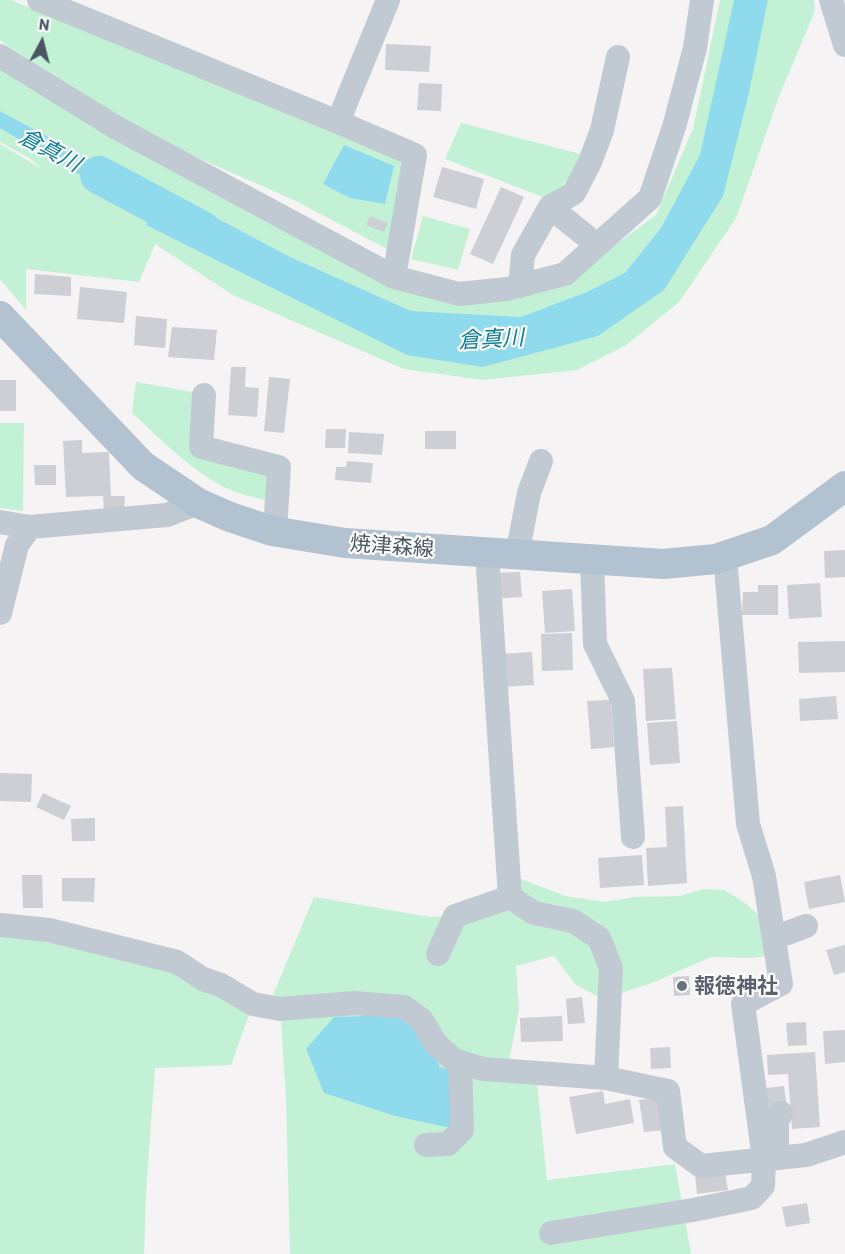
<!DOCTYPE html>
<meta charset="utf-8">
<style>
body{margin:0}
#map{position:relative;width:845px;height:1254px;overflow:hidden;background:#f5f3f3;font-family:Barlow,sans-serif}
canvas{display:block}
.north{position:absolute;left:12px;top:12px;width:60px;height:60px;-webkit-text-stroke:4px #fff;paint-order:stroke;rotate:7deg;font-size:16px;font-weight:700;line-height:24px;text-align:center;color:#4a5661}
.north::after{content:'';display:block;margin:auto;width:21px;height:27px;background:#4a5661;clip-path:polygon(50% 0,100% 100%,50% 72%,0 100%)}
</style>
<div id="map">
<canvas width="845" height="1254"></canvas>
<div class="north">N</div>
</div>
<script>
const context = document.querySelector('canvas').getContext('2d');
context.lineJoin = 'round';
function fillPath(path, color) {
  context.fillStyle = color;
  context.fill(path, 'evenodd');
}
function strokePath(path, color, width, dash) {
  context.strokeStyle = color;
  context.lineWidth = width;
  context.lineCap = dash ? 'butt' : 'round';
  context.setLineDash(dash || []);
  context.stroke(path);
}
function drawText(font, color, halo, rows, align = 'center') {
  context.font = font + ' Barlow,"Noto Sans JP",sans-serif';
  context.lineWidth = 4.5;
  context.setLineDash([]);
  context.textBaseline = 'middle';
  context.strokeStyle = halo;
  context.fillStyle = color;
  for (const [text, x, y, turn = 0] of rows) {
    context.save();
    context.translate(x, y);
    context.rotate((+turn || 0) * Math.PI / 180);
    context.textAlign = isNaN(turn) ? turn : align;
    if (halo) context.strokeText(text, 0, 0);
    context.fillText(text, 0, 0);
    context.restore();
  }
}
fillPath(new Path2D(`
 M0,0H11L413,165L389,250L296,201L158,140L6,45L0,40Z
 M720,0H814L815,11L780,94L736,218L679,302L625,346L577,370L483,380L404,369L233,295L155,244L139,282L26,269V310L0,279V144L42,169L31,159L0,142V56L448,295L583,269L656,215L693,129Z
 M461,123L588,156L550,200L445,159Z
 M423,216L470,229L458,270L411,259Z
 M136,382L198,393L197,445L271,473L273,502C258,498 241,495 228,489C191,471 162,440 132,413Z
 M0,423H24L23,511L0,508Z
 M506,873L565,896L605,902L634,897L680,896L704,889L724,890L744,902L761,917L766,956L751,958L711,957L652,983L603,999L576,985L554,956L516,966L519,1009L509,1062L459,1074L537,1083L547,1180L675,1164L691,1254H290L286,1099L281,1022L339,1004L270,1002L314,897L430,917L455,916L490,901Z
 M0,927L177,962L253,1004L231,1065L155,1068L146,1192L144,1254H0Z`), '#c3f1d5');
fillPath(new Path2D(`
 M734,0H768L748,97L723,196L664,290L598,336L483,367L407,355L146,225L164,190L290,257L411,311L521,317L587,292L625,273L661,228L700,155Z
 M0,111L118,175L150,188L140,207L94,178L76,173L0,128Z
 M344,145L394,166L385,204L350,198L323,184Z
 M400,1015L418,1022L440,1067L459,1074L456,1129L395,1116L324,1093L306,1049L334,1017Z`), '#90daee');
strokePath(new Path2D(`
 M99,175L202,230`), '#90daee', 38);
fillPath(new Path2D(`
 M386,44L431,46L429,72L385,70Z
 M419,83L442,84L441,111L417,110Z
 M442,167L484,179L476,209L433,197Z
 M501,187L524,197L493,264L470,254Z
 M370,216L388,223L384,232L366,225Z
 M35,274L71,277V296L34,294Z
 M80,287L127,292L124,323L77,319Z
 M136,316L167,319L165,348L134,345Z
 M172,327L217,330L214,360L168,357Z
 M231,367H246L245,387L259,388L257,417L228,415Z
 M269,377L290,379L284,433L264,431Z
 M0,380H16V411H0Z
 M326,429H346L345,448H325Z
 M425,431H456V449H425Z
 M349,432L384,434L382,455L348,453Z
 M82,440V453L109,452L111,496H125L124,513H104L103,496L66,497L63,441Z
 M347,461L373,463L371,483L335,480L336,467H346Z
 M34,465H56V485H35Z
 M845,550V577L825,578L824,551Z
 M520,572L522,597L492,599L491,573Z
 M820,583L822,617L789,619L787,585Z
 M758,585H778V615H742L743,592H758Z
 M572,589L575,631L545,633L542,591Z
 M572,633L573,670L542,671L541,634Z
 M845,641V672L799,673L798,642Z
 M532,652L534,685L502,687L500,654Z
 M672,668L676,719L646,721L643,669Z
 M836,696L838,719L800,721L799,699Z
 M611,700L614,747L591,749L587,701Z
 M677,721L680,763L650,765L647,723Z
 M0,773L32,774L31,802L0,801Z
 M43,793L71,806L64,820L36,807Z
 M683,806L687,883L648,886L646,848L667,847L665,807Z
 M95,818V841H72L71,819Z
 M642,855L644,885L600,888L598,858Z
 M22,875H42L43,908H23Z
 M840,875L845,902L809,909L804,882Z
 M62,878H95L94,902L62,901Z
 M845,945V972L834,975L826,950Z
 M695,974H713L715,994L697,995Z
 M689,976L690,995L674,996L673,977Z
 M582,997L585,1023L568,1024L566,999Z
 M562,1016L563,1041L521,1042L520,1018Z
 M806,1022L807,1045L788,1046L786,1023Z
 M845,1030V1062L825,1064L823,1031Z
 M670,1047L671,1068L651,1069L650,1048Z
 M815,1052L820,1127L792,1129L788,1074L768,1075L767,1055Z
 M784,1086L787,1108L769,1110L766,1088Z
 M603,1091L605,1104L630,1099L634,1123L576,1134L569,1097Z
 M661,1097L665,1130L644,1132L639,1100Z
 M725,1171L728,1190L697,1194L695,1175Z
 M807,1203L810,1223L786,1227L782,1207Z`), '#cdcfd5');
strokePath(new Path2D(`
 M39,0L338,122L388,0
 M831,0L845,45
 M0,56L117,128L394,277L459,294L507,289L565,274L650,198L674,127L695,48L702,0
 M338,122L415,155L394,277
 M550,207L597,245
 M520,286L523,255L550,207L574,193L590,162L602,130L618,57
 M204,395L201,447L279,467L275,531
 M0,522L30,527
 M487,553L510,897L534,913L573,921L599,938L611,968L606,1078
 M517,555L529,493L541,461
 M592,561L595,644L623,701L633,837
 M0,613L17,545L30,527L167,515L198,503
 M0,925L49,930L177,962L203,979L221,985L253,1004L280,1009L354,1003L404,1007L421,1019L436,1044L454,1060L483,1069L606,1078L668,1091L675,1147L701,1166L806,1155L845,1142
 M774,938L806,926
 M438,954L455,916L510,897
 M426,1145L448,1144L462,1130L460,1062
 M777,1158V1122L781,1113
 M551,1233L693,1210L752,1198L763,1186L764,1159L743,1004L781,984L764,876L748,824L725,556`), '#c1cad2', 24);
strokePath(new Path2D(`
 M0,316L143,466L198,503L230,517L272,531L345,543L663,564L716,559L772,540L845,486`), '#b3c2d1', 30);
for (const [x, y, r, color] of [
 [682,986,6,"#6b7280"]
]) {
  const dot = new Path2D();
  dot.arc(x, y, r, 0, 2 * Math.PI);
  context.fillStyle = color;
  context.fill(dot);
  strokePath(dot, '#fff', 2);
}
drawText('21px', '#4a5661', '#fff', [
 ["焼津森線",392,546,4]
]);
drawText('bold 21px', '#5b616d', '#fff', [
 ["報徳神社",694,986]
], 'left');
drawText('italic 22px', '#0c7c9b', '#fff', [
 ["倉真川",50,150,28],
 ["倉真川",491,339,-3]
]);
</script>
